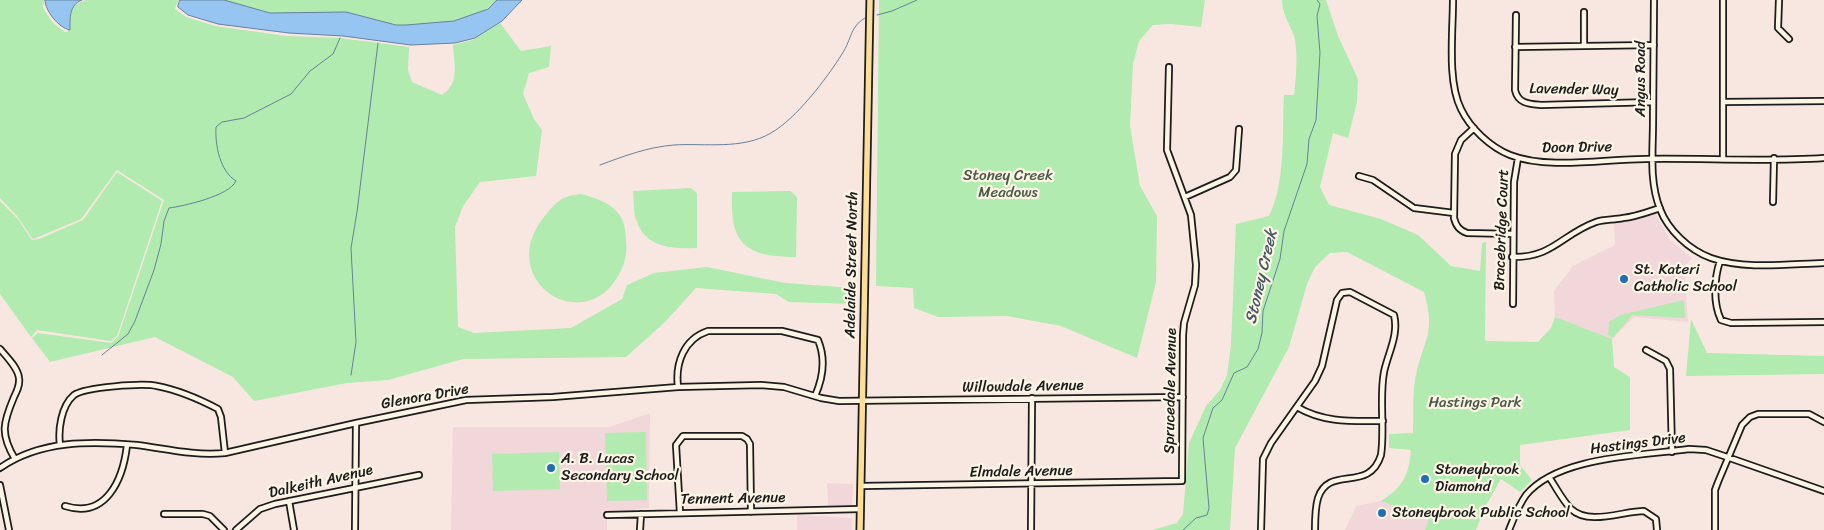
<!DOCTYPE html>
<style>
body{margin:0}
canvas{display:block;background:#f7e7e0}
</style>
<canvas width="1824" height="530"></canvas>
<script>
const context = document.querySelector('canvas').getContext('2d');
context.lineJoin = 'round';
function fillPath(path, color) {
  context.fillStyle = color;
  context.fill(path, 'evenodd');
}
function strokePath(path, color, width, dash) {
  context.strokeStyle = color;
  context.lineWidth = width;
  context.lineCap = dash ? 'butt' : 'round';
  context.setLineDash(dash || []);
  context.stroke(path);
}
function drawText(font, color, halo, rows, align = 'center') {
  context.font = font + ' Sriracha,sans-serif';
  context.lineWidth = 4.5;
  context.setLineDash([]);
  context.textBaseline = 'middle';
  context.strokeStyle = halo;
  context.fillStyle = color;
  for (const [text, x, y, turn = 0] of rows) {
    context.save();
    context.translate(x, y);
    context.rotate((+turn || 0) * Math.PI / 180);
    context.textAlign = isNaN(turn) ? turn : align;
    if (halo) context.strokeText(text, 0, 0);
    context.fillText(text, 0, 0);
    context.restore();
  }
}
fillPath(new Path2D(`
 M1655,213L1670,240L1692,258L1684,267L1688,322L1634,317L1612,339L1555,317L1554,291L1573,266L1615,245L1614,222L1634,220Z
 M650,413L649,508L635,509V518L607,519V530H451L453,427H609Z
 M827,483L853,484L852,505L828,506Z
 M1381,501L1429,519L1425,530H1345L1356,506Z
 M797,515L852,518V530H797Z`), '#f1d6da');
fillPath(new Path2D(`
 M0,0H44L43,8L53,23L65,32H68C69,13 67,7 86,0H178L175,9L186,17L215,26L286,36L340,38L409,47L408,70L412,82L442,95C460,83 454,64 453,45L473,40L500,23L521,51L551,46L549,67L529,73L523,94L534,119L542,130L536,176L480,182L463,206L455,227L458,327L474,333L571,328L622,299L627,285L654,273L707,267L785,283L855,288L854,304L789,302L776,294L696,288L665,322L626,357L463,359L388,380L347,383L254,401L233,377L155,337L50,362L32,338L38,333L111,343L118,337L164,200L117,170L81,219L33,239L17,216L0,198Z
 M220,0H497C448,46 375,18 317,15C286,13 248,18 220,0Z
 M879,0H1205L1201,27L1171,24L1153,25L1139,41L1133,64L1130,126L1140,186L1157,216L1156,282L1137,358L1061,326L1007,316L938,317L914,308L913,288L876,286Z
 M1282,0H1326L1338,36L1358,79L1357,102L1348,138L1333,133L1320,187L1329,205L1381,219L1418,235L1451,266L1480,271L1482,243L1486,242L1485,341L1538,342L1551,328L1555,317L1612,339L1614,367L1630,377V430L1520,445V465L1532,480L1520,492L1501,479L1484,509L1476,530H1425L1429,519L1381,501C1403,487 1409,475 1411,450L1389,448V434L1413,433C1414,414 1412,393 1416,375C1424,338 1436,334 1424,292L1347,252L1330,253L1315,267L1307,284L1289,347L1235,448L1230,530H1152L1177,523L1183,514L1189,443L1206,406L1220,390L1227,375L1231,345L1236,224L1269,216C1286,183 1282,131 1284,95H1294C1296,77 1298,58 1295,40C1292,25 1283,19 1282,0Z
 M117,172L162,201L117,336L111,341L37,330L31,337L0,294V201L18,219L32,240L39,239L83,220Z
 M691,188L697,193V248C674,249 646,248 637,222C633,213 634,200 633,191Z
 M790,191L797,197L796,257C744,257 730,243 732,192Z
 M581,194C607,201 626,209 626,240C627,250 626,257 623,266C591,344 492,282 544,217C556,202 561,196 581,194Z
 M1684,300L1685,318L1632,315L1613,338L1608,335L1609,322L1620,315Z
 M1691,319L1707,353L1824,356V374L1686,376Z
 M646,432L647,500L607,501L605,433Z
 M559,452L560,489L493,491L492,454Z`), '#b1ebaf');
const water = new Path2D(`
 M45,0H82C69,5 70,18 70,30C59,28 45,11 45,0Z
 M180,0H224L270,13L346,12L396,25H406L454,21L488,9L497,0H522L502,21L475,38L455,43L411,45L343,36L289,33L218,24L188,15L178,7Z`);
fillPath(water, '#97c5f2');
strokePath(water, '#66819c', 1);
strokePath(new Path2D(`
 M877,15L892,11L917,0
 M600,165C624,156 648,147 674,145C705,143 742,150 771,133C796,119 827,78 842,54C852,39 850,25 867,17
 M102,355L128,334L135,321L154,270L161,244L164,221L169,208C184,206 229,196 236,181C220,171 215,146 216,127L222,122L244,118L291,94L310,71L333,54L340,38
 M351,375L356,342L351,248L357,212L378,43
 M1183,530L1196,518L1207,515L1209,508L1203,438L1213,408L1222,400L1234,373L1247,367L1258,349L1262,333L1263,311L1280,259L1284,231L1307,164L1309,139L1316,120L1320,53L1317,16L1320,4L1317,0`), '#66819c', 1);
const minor = new Path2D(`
 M1453,0C1453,32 1447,81 1461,109C1470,128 1490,147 1510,155C1548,170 1605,159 1645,159C1705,158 1765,162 1824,158
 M1654,0C1654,41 1653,81 1653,122C1653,151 1649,181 1660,209C1668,230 1689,250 1711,258C1745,270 1788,264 1824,263
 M1779,0L1778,28L1789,39
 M1516,15L1515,90C1518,104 1530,104 1541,105L1653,102
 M1584,46V12
 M1515,47L1654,45
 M1723,102L1824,101
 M1474,128L1461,140L1455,154L1454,218C1456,226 1459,230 1467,233L1513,234
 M1723,158V0
 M1359,176L1373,180L1414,208L1454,213
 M1185,197L1230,177L1236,170L1239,129
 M1773,202L1774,158
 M1512,257C1553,258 1562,234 1596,222C1604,219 1614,220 1623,218C1635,217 1648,212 1660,208
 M1720,261C1714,279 1713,303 1721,320L1731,323L1824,322
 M1513,304L1514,182L1518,158
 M0,349C7,357 18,368 19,378C20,385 17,391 14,397C3,423 0,434 15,459
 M1646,350L1666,361L1670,369L1672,452
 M678,387C675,363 684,339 708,331H782L818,340C826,359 823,378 815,396
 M1297,407C1324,423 1352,421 1383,421
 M60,445C58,430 61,406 74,395C85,387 143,383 157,386C178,390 199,399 218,409L221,417L225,453
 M0,468C40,440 91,441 137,445C167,449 195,456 225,453L356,423L466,400L553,397L678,387L761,385L784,387L821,398L839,401L1183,397
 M1549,477C1556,487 1562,500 1571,509C1589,526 1623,511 1644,511L1656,519L1657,530
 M0,485L9,530
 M861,486L1182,481L1183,335L1184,323L1195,285L1196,265L1191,215L1167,150L1169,67
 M289,501L294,530
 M65,506C106,519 123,480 127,445
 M680,513L676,445L683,436H742L747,439L750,444L751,512
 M164,514H203L210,516L224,530
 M607,515L860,509
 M236,530L260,509L275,504L419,475
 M355,530L356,423
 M640,530L641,514
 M1031,530L1032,398
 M1261,530L1263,459L1271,443L1315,381L1322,366L1337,300L1342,293L1350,292L1394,315C1399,335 1388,353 1384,372C1379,399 1385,428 1381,455C1369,494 1329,464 1318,498C1315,508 1315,519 1315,530
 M1509,530C1514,518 1518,506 1526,495C1558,456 1641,456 1689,449L1706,450L1727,457L1824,491
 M1715,530V490L1718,482L1742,425L1750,417L1758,414H1809L1824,422`);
const major = new Path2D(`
 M860,530L870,0`);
strokePath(minor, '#1c1c1c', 8);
strokePath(major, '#1c1c1c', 9);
strokePath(minor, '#fcf5e5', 4.5);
strokePath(major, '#fcde96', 5.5);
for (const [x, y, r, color] of [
 [1624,279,5,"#1f6fb2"],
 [551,468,5,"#1f6fb2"],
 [1425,479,5,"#1f6fb2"],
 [1382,513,5,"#1f6fb2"]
]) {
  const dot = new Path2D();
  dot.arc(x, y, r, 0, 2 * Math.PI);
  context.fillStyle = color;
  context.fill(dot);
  strokePath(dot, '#fcf5e5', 2);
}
drawText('15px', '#1c1c1c', '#fcf5e5', [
 ["Angus Road",1641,79,-90],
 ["Lavender Way",1574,90,1],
 ["Doon Drive",1577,148,-1],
 ["Bracebridge Court",1502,230,-88],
 ["Adelaide Street North",852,265,-89],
 ["Willowdale Avenue",1023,387,-1],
 ["Sprucedale Avenue",1171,391,-89],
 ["Glenora Drive",425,397,-10],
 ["Hastings Drive",1638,444,-7],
 ["Elmdale Avenue",1021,472,-1],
 ["Dalkeith Avenue",321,482,-13],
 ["Tennent Avenue",733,499,-1]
]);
drawText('15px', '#495a48', '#fcf5e5', [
 ["Stoney Creek",1008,176],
 ["Meadows",1008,193],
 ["Hastings Park",1475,403]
]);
drawText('15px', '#1c1c1c', '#fcf5e5', [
 ["St. Kateri",1634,270],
 ["Catholic School",1634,287],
 ["A. B. Lucas",561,459],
 ["Secondary School",561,476],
 ["Stoneybrook",1435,470],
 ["Diamond",1435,487],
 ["Stoneybrook Public School",1392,513]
], 'left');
drawText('italic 16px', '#475767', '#fcf5e5', [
 ["Stoney Creek",1262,277,-77]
]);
</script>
